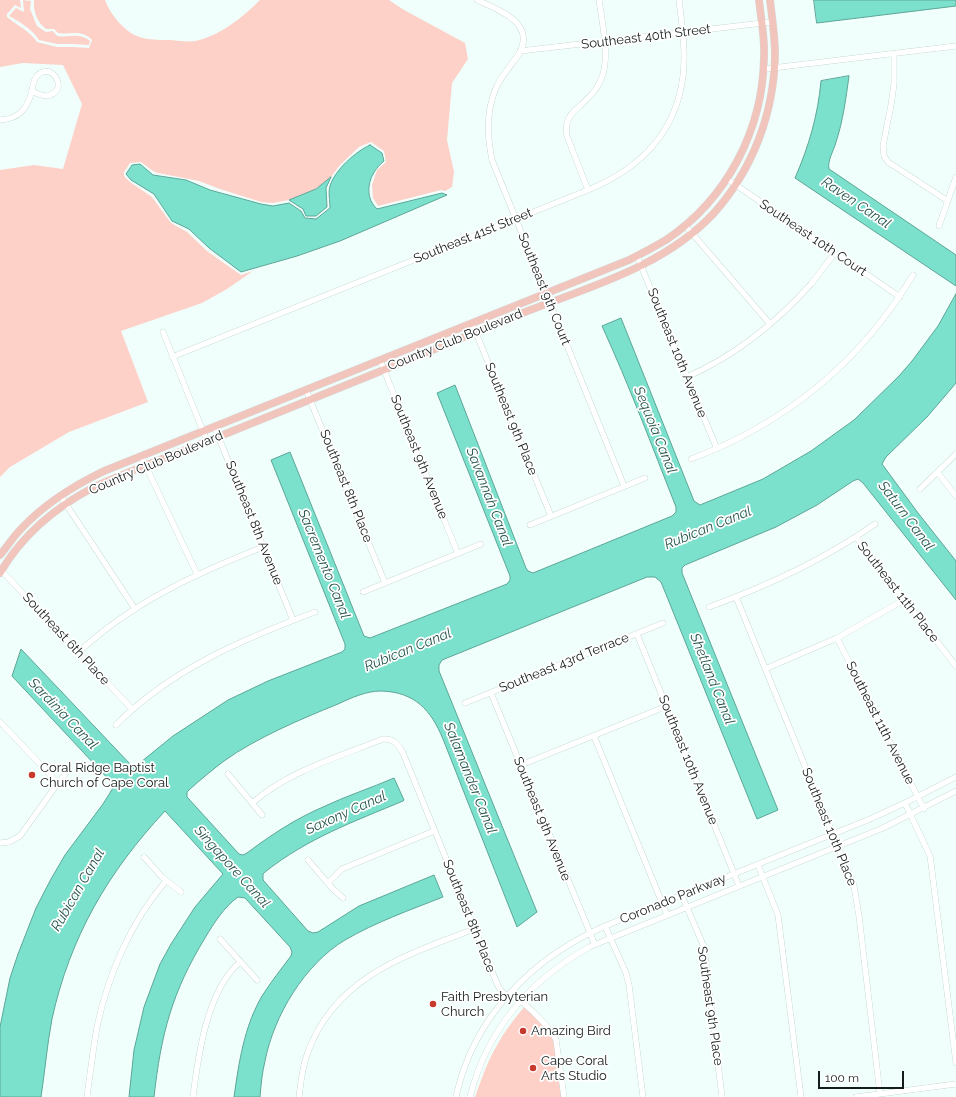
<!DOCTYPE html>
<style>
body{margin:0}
#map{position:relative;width:956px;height:1097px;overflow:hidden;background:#f0fffb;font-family:Raleway,sans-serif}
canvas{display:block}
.scale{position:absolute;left:818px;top:1071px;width:86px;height:18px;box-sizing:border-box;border:2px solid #141c1a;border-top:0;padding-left:5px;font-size:12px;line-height:14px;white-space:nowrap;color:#141c1a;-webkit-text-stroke:3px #fff;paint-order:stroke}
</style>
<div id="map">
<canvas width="956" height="1097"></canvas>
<div class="scale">100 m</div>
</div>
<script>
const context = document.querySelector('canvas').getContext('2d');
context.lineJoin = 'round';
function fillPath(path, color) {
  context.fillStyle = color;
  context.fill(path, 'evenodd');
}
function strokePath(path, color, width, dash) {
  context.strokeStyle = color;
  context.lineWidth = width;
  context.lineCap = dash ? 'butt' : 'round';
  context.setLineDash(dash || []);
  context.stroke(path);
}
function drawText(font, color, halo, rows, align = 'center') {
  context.font = font + ' Raleway,sans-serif';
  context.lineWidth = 3.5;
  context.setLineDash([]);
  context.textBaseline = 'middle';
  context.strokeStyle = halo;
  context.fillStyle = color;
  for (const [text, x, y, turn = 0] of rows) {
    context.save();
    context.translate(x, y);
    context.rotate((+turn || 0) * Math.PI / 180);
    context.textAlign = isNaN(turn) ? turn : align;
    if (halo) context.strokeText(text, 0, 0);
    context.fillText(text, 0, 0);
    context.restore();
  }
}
fillPath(new Path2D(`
 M0,0H20L21,8L15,5L7,14V17C18,26 30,31 37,42L57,47H73L89,48L92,40C81,29 72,35 58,33L54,29H46C37,22 33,12 34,0H105C111,16 126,34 143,38C151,40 162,40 171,40C179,41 188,42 195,41C220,36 243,17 260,0H389L404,10L465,43L468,59L452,83L447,140L454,172L452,187L445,191L441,190L378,206L373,198L372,185L377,170L386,162L384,151L371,142L359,147L340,165L331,177L316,189L289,200L273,203L261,202L220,189L199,181L158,173L153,171L141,162L130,163L124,172V176L130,182L152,197L171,223L187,232L207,251L241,275L253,271L227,289L202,303L121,331L148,402L69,432L10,467L0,477V170L34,165L63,169L82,104L63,65L23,63L0,67Z
 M23,0L31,1L30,9L37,26L46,32L53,31L57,36C70,38 78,32 90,41L89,45L73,44H57L39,40C32,29 20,22 9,16L16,8L24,12Z
 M525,1006L554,1034L563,1097H475C481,1080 487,1063 496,1047C504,1032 514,1019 525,1006Z`), '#fdd0c8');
const water = new Path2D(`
 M814,0H956V6L817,23Z
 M849,76C846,98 843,121 836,142C834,150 827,161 829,169L956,255V286L795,178C809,146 818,115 821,81Z
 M370,145L382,153L384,161C373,170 366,184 370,198C371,202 374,206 377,209L442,193L447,195L340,241L297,256L241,272L209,248L189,229L172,221L154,194L131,180L126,174L132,165L140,164L153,175L186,180L210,190L261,204L273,206L289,203L301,211L305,218L316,219L330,208C330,201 328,192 330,186C335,170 355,152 370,145Z
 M331,177L326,188L327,207L316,216H306L303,209L289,200L316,189Z
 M956,294V383L927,417L886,457L882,464L918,513L956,561V600L863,483L858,479L853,481L817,505L776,527L685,565L682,568V573L778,810L757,819L661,582L655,577H647L442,660L439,665V671L537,912L517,927L443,739C431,710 415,692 381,691C366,691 351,698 338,704C301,719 256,738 224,761C212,770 200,780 189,790L187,792V797L239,854L243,855L247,853C271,835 295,819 323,807C346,796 371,788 394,778L404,800L403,801C353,822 308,838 265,872L263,874V880L308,931L313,933L318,932L359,906L434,875L443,897C410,910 376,922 345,940C305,964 274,1015 265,1061C262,1073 261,1085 260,1097H234C239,1062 244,1027 262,996C271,982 281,969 291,956L292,952L290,947L245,898L238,897C224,907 214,923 205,938C172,992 161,1034 154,1097H129L134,1050L144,1007L160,964L171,944L195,907L223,874L165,811C108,872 70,937 52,1019C47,1045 45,1071 41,1097H0V1027L10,978L18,954L36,908L51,879L65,855L103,804L113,788L111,782L12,676L21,649L131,765L136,766L173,736L228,700L268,681L342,652L345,649V644L271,460L290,452L364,636L370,638L507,584L510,580V576L437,393L455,385L526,568L528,571L533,573L672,516L676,512V507C652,446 629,385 602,326L621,318L694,501L700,505L763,479L811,451L854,420L899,376L912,361L938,326Z`);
fillPath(water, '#7be1cd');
strokePath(water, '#5ca697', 1);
const minor = new Path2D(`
 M477,0C497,9 535,22 520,52C513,64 502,74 496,88C486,112 487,135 492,160L624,486
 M520,51L772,22
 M894,54V84L891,105L883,146L884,156L888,162L948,201
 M764,69L956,46
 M0,120C19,119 27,109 32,91C33,86 33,80 37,76C46,65 60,75 58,88C51,100 42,96 31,91
 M727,179L900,297
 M588,190L567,136C566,129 566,123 569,118C573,110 581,106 586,100C594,93 600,84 603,74C609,55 602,20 599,0
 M685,225L770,324
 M939,226L956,177
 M637,256L717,449
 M472,323L551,516
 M163,332L207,441
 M172,357L588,190C639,169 676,133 683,76C686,51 682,25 679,0
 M380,360L458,554
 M687,377C734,356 776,323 811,284C819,274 827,263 835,253
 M306,390L385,583
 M214,426L293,620
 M141,456L197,574
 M691,459C787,423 860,363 913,275
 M938,473L956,496
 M920,489L956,454
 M60,495L135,609
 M530,525L645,478
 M856,537L956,666
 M0,569L132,709
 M363,592L481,544
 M736,597L854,886L859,916L880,1094
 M709,607C767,586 824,560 875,524
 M637,634L739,886
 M837,638L924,809
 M79,652C131,603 197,573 263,547
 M765,669L837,638L904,600
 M491,693L595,945
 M465,703L663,623
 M0,722L58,783
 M116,725C170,670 243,639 315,612
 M594,736L667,915
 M521,765L667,706
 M228,774L262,815
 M252,803C289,771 338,757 383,739C393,738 398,744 403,753L498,986C504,997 509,994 518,999C529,1007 551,1028 556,1040L564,1097
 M905,803L930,856L931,863L956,1063
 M0,843L9,842L20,836L58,783L66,773
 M144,857L162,877L181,892
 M308,860L332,888L343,898
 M758,865L778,915L801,1097
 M328,883L342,869L434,831
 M682,896L704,947L722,1097
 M605,926L626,973L629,985L643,1097
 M220,939L257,980
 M87,1097C90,1074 93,1050 97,1027C108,975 131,921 166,881
 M193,1097C198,1056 207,990 240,962
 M299,1097C301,1082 302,1066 308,1052C335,977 406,955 474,929
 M456,1097C473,1017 532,958 605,926L870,819L905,803L956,777
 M470,1097C487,1029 529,981 589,947L883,828L956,791
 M856,1097L956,1084`);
const major = new Path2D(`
 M0,555C7,547 13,537 21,529C45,503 73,486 104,471L629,260C641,254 654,247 666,240C727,199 763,130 764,57C765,38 761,19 759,0
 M0,573C22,535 56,507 94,487C132,470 170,456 208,441C311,399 415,358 517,315C585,288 663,268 714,213C753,169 774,113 775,55C775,36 772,18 770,0`);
strokePath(minor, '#b1c8c2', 6);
strokePath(major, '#d9dbda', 8);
strokePath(minor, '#fff', 5.5);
strokePath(major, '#f1c4bc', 7);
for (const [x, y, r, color] of [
 [32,775,4,"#c6392b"],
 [433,1004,4,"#c6392b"],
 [523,1031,4,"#c6392b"],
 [533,1068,4,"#c6392b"]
]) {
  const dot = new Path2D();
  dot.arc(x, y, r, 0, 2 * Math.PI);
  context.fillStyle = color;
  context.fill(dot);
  strokePath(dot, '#fff', 1.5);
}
drawText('13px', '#141c1a', '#fff', [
 ["Southeast 40th Street",646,37,-7],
 ["Southeast 41st Street",473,236,-22],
 ["Southeast 10th Court",813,238,34],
 ["Southeast 9th Court",544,289,68],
 ["Country Club Boulevard",455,340,-22],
 ["Southeast 10th Avenue",677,353,68],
 ["Southeast 9th Place",511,419,68],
 ["Southeast 9th Avenue",419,457,68],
 ["Country Club Boulevard",156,463,-23],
 ["Southeast 8th Place",346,486,68],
 ["Southeast 8th Avenue",254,523,68],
 ["Southeast 11th Place",898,592,52],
 ["Southeast 6th Place",66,639,47],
 ["Southeast 43rd Terrace",564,663,-22],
 ["Southeast 11th Avenue",880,723,63],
 ["Southeast 10th Avenue",688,760,68],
 ["Southeast 9th Avenue",542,819,68],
 ["Southeast 10th Place",829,827,68],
 ["Coronado Parkway",673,899,-22],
 ["Southeast 8th Place",469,916,68],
 ["Southeast 9th Place",710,1006,82]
]);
drawText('13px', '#141c1a', '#fff', [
 ["Coral Ridge Baptist",40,768],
 ["Church of Cape Coral",40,783],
 ["Faith Presbyterian",441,997],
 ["Church",441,1012],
 ["Amazing Bird",531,1031],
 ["Cape Coral",541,1061],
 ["Arts Studio",541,1076]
], 'left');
drawText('italic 14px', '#28554c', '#fff', [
 ["Raven Canal",856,203,34],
 ["Sequoia Canal",655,430,68],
 ["Savannah Canal",489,497,69],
 ["Saturn Canal",906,516,53],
 ["Rubican Canal",708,528,-22],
 ["Sacremento Canal",324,564,68],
 ["Rubican Canal",408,650,-22],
 ["Shetland Canal",712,679,68],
 ["Sardinia Canal",63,714,46],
 ["Salamander Canal",470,778,68],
 ["Saxony Canal",346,813,-24],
 ["Singapore Canal",232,867,48],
 ["Rubican Canal",78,890,-60]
]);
</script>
